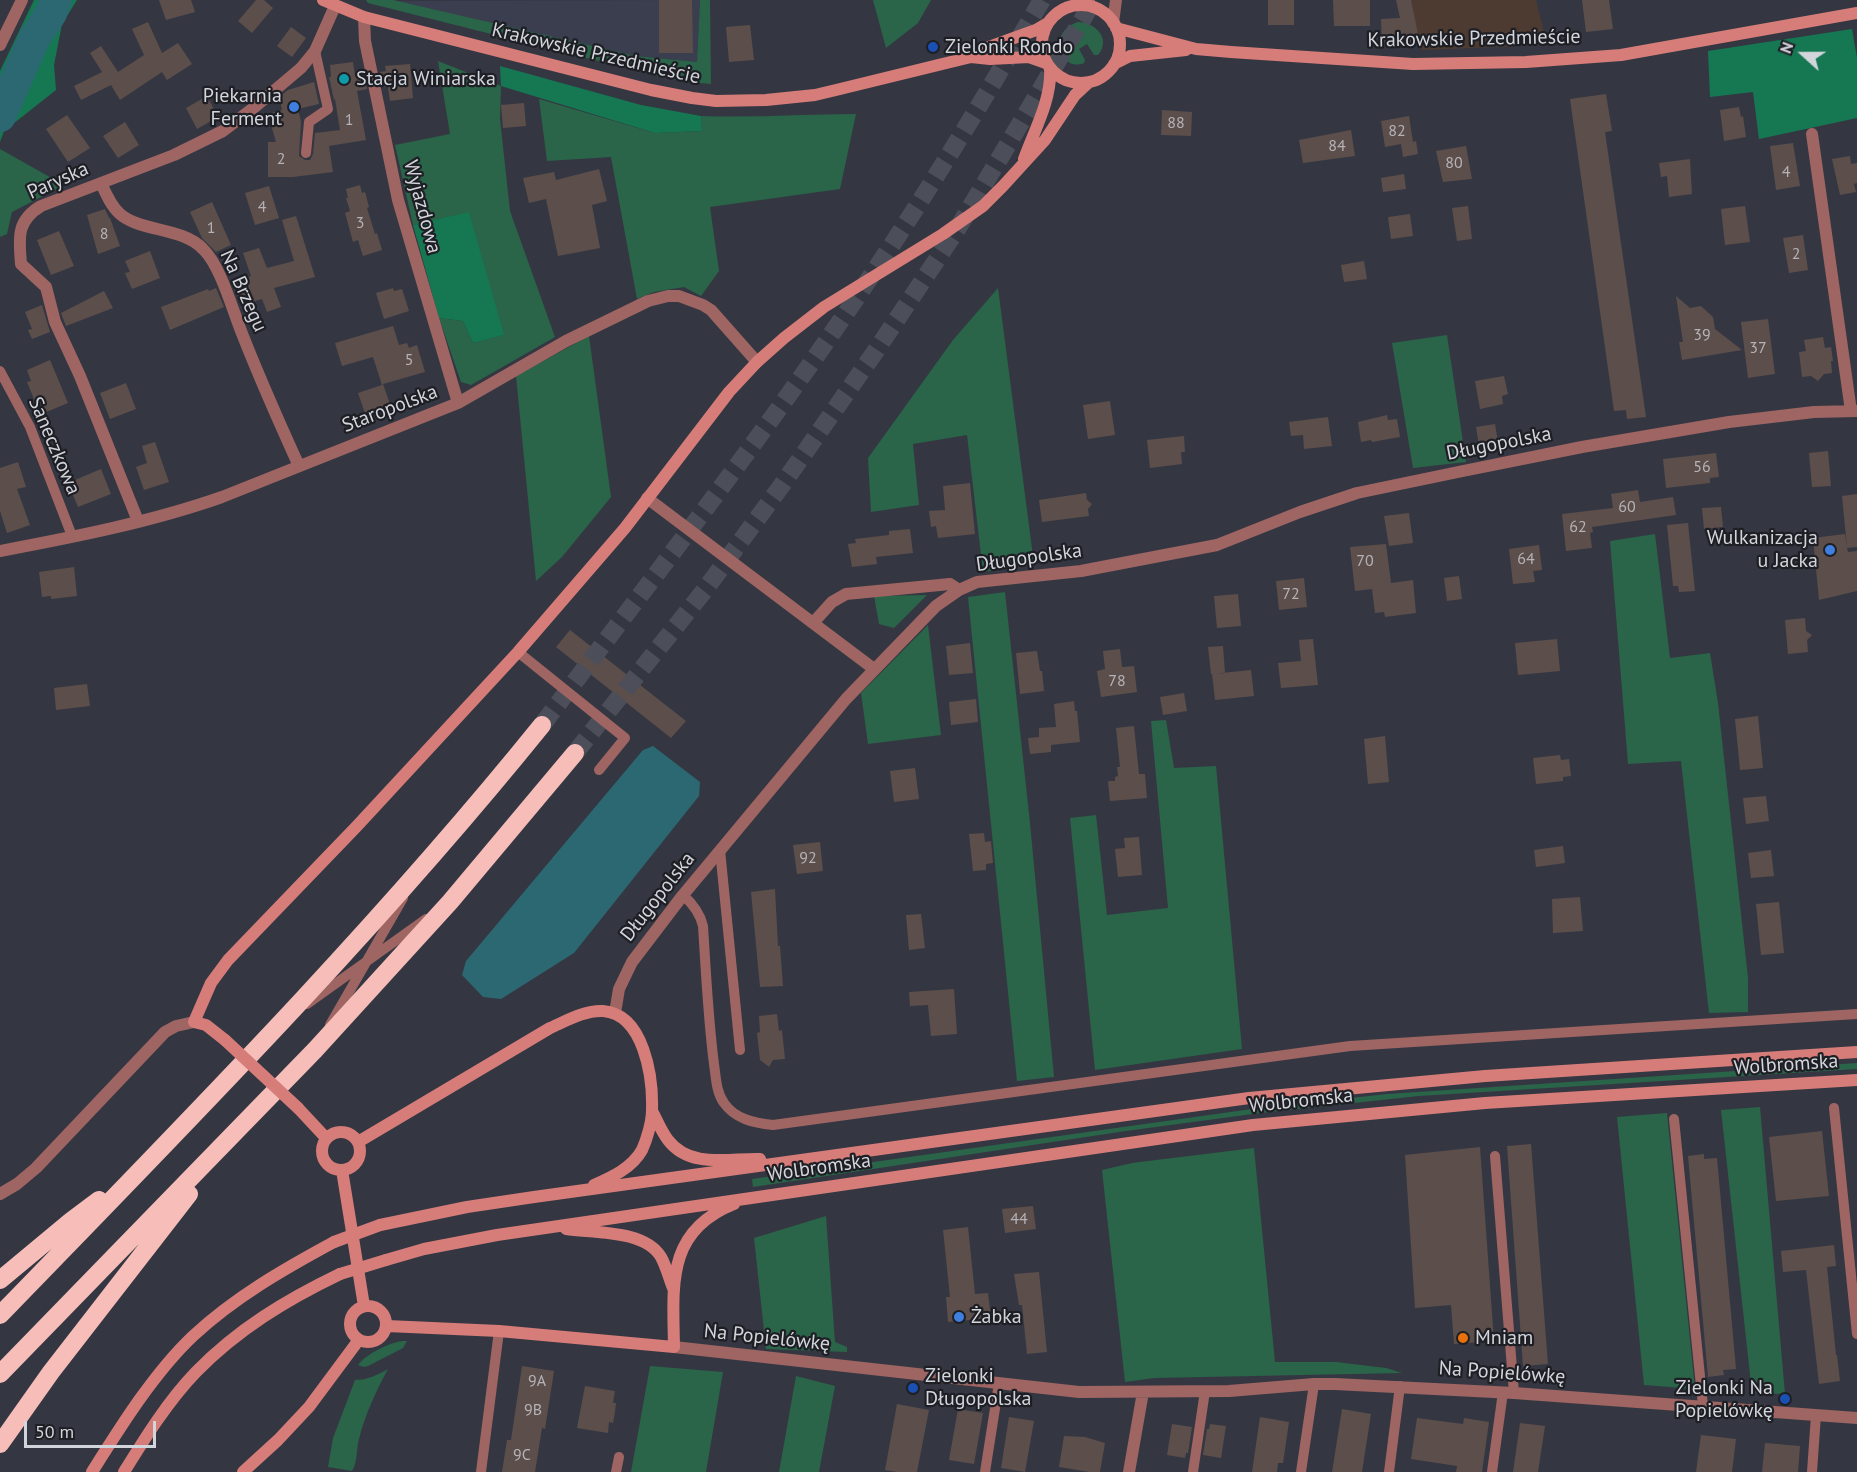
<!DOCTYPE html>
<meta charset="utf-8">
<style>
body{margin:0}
#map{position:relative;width:1857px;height:1472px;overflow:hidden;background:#343742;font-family:"PT Sans",sans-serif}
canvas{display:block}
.north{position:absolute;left:1773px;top:24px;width:60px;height:60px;-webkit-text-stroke:4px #1e1f24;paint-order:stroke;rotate:291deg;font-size:16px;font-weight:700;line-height:24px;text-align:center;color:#d3d5dc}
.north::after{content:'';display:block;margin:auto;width:21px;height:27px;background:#d3d5dc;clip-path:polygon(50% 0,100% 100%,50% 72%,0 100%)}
.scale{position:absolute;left:24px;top:1421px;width:132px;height:27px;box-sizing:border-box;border:3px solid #d3d5dc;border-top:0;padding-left:8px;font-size:18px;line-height:21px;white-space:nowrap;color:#d3d5dc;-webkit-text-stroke:4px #1e1f24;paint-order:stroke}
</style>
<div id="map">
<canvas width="1857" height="1472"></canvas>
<div class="north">N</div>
<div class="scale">50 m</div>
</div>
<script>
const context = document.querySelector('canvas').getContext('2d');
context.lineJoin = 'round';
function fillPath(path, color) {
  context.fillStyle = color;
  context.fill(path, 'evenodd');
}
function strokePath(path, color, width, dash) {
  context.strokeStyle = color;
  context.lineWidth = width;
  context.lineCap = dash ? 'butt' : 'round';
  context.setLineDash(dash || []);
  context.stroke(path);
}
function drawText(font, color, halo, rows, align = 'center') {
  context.font = font + ' "PT Sans",sans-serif';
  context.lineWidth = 4.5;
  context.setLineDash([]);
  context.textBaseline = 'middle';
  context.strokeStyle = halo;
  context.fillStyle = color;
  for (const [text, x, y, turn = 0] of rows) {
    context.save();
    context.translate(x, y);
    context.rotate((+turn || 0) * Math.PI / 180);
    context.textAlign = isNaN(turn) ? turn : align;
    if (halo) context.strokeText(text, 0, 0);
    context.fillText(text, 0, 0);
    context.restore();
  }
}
fillPath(new Path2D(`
 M1409,0H1536L1547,45L1422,50Z`), '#4d3b32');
fillPath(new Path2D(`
 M700,0L697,62L636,56L393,1Z`), '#3a3e4f');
fillPath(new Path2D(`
 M366,0H393L636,56L697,62L700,0H710L711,84L687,82L662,77L368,3Z
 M873,0H931L918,23L886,48Z
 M1078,22C1095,22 1112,39 1098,55H1094L1087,44L1079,49L1085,60L1084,63C1061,73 1046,32 1078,22Z
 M438,61L501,86L500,119L510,211L555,337L471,385L461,382L439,318L463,321L473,343L503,335L469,213L413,225L395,145L450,134Z
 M539,99L655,133L702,131L701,116C753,118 805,114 856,114L840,189L710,207L719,271L701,296L684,287L654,292L637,299L611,157L547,161Z
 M0,149L64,185L12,212L7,234L0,237Z
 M998,288L1034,564L983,572L967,435L913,444L919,505L871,512L868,458L953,340Z
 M1447,335L1466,462L1413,468L1392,343Z
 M589,336L611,497L562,557L536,581L516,376Z
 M1655,534L1670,658L1710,653L1718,703L1748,978V1012L1709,1013L1681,761L1628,764L1610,541Z
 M1005,592L1030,823L1054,1077L1017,1081L968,597Z
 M927,595L894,628L879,624L874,596Z
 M928,625L941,735L868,744L861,693Z
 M1166,720L1174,768L1216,766L1242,1049L1095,1070L1070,818L1096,815L1107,915L1168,908L1151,721Z
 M1857,1063V1069L1419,1096L1260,1113L1126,1131L753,1187L752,1179L1259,1108L1387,1094Z
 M1760,1107L1785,1394L1752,1393L1721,1110Z
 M1667,1113L1695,1389L1644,1385L1617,1117Z
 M1254,1148L1275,1362H1336L1386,1368L1402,1373L1154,1378L1125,1382L1102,1170L1132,1163Z
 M826,1216L835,1342L847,1347V1352L766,1349L754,1238Z
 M402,1341H407L403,1348L368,1366L364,1367L358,1365C366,1354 389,1343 402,1341Z
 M650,1366L723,1372L706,1472H631Z
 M388,1369C376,1391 365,1415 359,1439C356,1449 358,1462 352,1471L328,1467L333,1438L355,1380C368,1380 377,1375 388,1369Z
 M796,1376L835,1386L819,1472H779Z`), '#2a6449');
fillPath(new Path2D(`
 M34,0H77L62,24L54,65L56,90L4,131L0,142V71Z
 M1852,29L1857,58V118L1759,139L1753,92L1710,97L1708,51Z
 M500,66L641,105L701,116L702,131L655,133L501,86Z
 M469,212L504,335L473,343L463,321L439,318L413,225Z`), '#167852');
fillPath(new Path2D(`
 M653,746L700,782L699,796L574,953L501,999L483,997L462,975L466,961L643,750Z`), '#2c6872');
strokePath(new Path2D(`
 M0,116L34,39L51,13L56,0`), '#2c6872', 32);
fillPath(new Path2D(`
 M159,0H191L195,12L166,20Z
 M256,0H264L273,8L252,33L238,21Z
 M659,0H692L693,53H659Z
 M1268,0H1294V25H1268Z
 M1333,0H1370V26H1334Z
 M1396,0H1411L1420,44L1382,46L1381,19L1400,18Z
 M1582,0H1609L1613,29L1586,32Z
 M148,22L162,53L178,43L192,64L167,80L162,72L120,100L111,85L81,100L74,86L102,72L90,53L101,46L118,72L144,55L132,29Z
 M750,25L754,60L729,62L726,27Z
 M291,27L306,38L292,57L277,46Z
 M353,62L355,76L364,75L367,89L357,91L366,140L329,146L333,172L293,177H268V142H276L268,114L282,110L279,97L288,90L314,82L319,104L298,109L301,122L299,156L305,160H310L313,154L315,133L340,130L335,99L334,100L329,77H331L330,65Z
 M410,64L413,98L390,101L388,87H383L380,72L386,71L385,66Z
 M1606,94L1612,131L1605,132L1646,417L1627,419L1626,410L1614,411L1570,99Z
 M207,96L218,117L197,129L186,108Z
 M524,103L526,126L503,128L501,105Z
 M1739,107L1741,117L1743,116L1746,137L1724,141L1720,110Z
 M1162,110L1192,112L1191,136L1161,135Z
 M67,115L90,148L68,162L46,129Z
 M1409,116L1413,142L1416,141L1418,154L1403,157L1401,144L1385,147L1381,121Z
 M125,122L139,145L118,158L103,136Z
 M1351,130L1355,156L1303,163L1299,140Z
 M1793,143L1800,186L1776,190L1770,146Z
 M1466,146L1472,179L1443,182L1436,151Z
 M1850,156L1851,164L1857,163V183L1854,184L1856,192L1840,195L1832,159Z
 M1690,159L1692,194L1669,197L1667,176L1661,177L1659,163Z
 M599,169L607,201L592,205L600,248L558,256L546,199L529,203L523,178L554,172L556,180Z
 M1404,174L1406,189L1383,192L1381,178Z
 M360,185L362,193L365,192L369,207L367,208L375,234L377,233L382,250L363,256L358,240L353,242L345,213L350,211L346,198H348L346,189Z
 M269,186L279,218L255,225L245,193Z
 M212,202L231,245L216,252L202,238L190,212Z
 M1468,206L1472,239L1457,241L1452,208Z
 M1745,206L1750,242L1725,245L1721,209Z
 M105,209L109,218H110L120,246L98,254L87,215Z
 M1410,214L1413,236L1391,239L1388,217Z
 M296,216L315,277L274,288L281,307L267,312L262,299L241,305L232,283L251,276L243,253L259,248L267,268L294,261L282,220Z
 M59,231L74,266L51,275L37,240Z
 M1803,235L1808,270L1789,273L1783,238Z
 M150,251L160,278L132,289L125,273L130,272L125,261Z
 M1364,261L1367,279L1344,282L1341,265Z
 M216,288L224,307L170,330L161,307L208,289L209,291Z
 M393,288L394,291L402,289L409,311L384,319L376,293Z
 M104,291L113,308L66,326L61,313Z
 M1676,296L1690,308L1701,306L1713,317L1715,329L1742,350L1682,360L1679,342H1683Z
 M42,305L50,332L32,339L28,330L32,329L25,312Z
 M1768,319L1775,374L1748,378L1741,322Z
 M393,326L399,345L407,343L409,348L417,345L425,372L383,384L391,407L366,416L358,393L382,385L373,357L342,366L335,343Z
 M1823,337L1825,348L1831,347L1833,361H1831L1832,373L1824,374L1818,381L1811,376L1802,377L1799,352L1806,351L1804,340Z
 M50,360L68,403L44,413L40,402L36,404L27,382L31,381L27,370Z
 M1504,376L1508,394L1502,396L1503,404L1480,409L1475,381Z
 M126,383L136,409L110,419L100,393Z
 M1110,401L1115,435L1088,439L1083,405Z
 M1387,415L1388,420L1397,419L1400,437L1372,442L1371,440L1361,442L1358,422Z
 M1328,417L1332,446L1304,449L1303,435L1291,436L1289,422Z
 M1495,424L1498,442L1479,445L1476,427Z
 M1184,436L1185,452H1181L1182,464L1150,468L1147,440Z
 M155,442L169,482L144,490L136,467L147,463L142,446Z
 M1828,451L1831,486L1812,487L1809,453Z
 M1716,453L1719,477L1710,478V483L1666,488L1663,459Z
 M18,462L26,487L17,489L30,525L7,533L0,511V468Z
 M101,469L111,494L78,507L68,483Z
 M970,483L975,534L938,538L936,526L931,527L929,511L945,510L943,486Z
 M1638,490L1640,502L1673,497L1676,515L1592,527L1593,532L1590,533L1592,548L1566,551L1562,514L1613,508L1611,494Z
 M1086,493L1087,500L1092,504L1088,509L1089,516L1042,522L1039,500Z
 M1857,494V547L1847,548L1848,552L1857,551V591L1819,600L1813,538L1845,534L1847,547L1842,496Z
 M1721,507L1723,527L1704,529L1702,508Z
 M1409,513L1413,543L1389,546L1384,516Z
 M1688,523L1695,591L1679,592L1678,586H1673L1667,525Z
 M910,529L913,553L876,557L877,564L852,567L848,544L856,543L855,539L889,535V531Z
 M1386,544L1391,583L1413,580L1416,613L1385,617L1384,612L1375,613L1372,589L1355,591L1350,547Z
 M1539,545L1542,570L1533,571L1535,582L1513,584L1509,549Z
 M74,567L77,596L51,599V596L42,597L39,572Z
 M1459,576L1462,599L1447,601L1444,578Z
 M1304,578L1307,607L1279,610L1276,581Z
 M1238,594L1241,626L1217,628L1214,596Z
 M1805,618L1806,631L1812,635L1807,640L1808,652L1788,654L1785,620Z
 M570,630L686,721L671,738L556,647Z
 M1313,639L1318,685L1281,688L1278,663L1301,661L1299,640Z
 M1557,639L1560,671L1518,675L1515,643Z
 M970,643L973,673L949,675L946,646Z
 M1223,646L1225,673L1211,674L1208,647Z
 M1120,649L1122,667L1134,666L1137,692L1101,697L1097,671L1105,669L1103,651Z
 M1037,651L1040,671H1042L1044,691L1020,694L1016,653Z
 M1251,670L1254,696L1215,700L1212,674Z
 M87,684L90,706L56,710L54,688Z
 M1184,693L1187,711L1163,715L1160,697Z
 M976,699L978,722L951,725L949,702Z
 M1074,701L1075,711H1077L1080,742L1051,745V752L1030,754L1028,738L1039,737V728L1056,727L1054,704Z
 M1758,716L1763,768L1740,770L1735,719Z
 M1134,726L1139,774H1145L1147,798L1110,801L1108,781H1115V777L1118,776L1117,767H1120L1116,728Z
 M1385,736L1389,782L1368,784L1364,739Z
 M1560,755L1561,760L1569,759L1571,776L1563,777V781L1536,784L1533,758Z
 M915,768L919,799L894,802L890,771Z
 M1766,796L1769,821L1746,824L1743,798Z
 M984,833L985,842L991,841L993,863L986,864V870L973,871L969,834Z
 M1139,837L1142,875L1118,877L1115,849L1125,848L1124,838Z
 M820,842L823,871L797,874L793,845Z
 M1563,846L1565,863L1536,867L1534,850Z
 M1771,850L1774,876L1751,878L1748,853Z
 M775,889L778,946H780L783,986L760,987L751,892Z
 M1580,897L1583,931L1553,933L1552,899Z
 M1779,902L1784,953L1761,955L1756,904Z
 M921,914L925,948L909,950L906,915Z
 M954,989L957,1034L931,1036L928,1005L910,1006L909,992Z
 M777,1014L779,1031L782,1030L785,1059L773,1060L769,1067L760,1060L757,1033L760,1032L759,1016Z
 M1822,1131L1829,1196L1776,1201L1769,1137Z
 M1531,1144L1548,1364L1523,1366L1507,1146Z
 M1480,1147L1494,1341L1454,1344L1451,1305L1415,1308L1405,1155Z
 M1704,1154V1159L1717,1158L1736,1369L1723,1370L1724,1375L1708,1377L1688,1156Z
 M1033,1206L1036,1229L1005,1233L1002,1209Z
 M968,1227L975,1294L988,1293L991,1318L948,1322L946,1297H950L943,1230Z
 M1834,1245L1836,1266L1827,1267L1836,1355H1837L1840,1381L1819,1384L1806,1270L1783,1272L1781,1251Z
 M1039,1272L1047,1352L1027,1354L1022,1305H1019L1014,1274Z
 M522,1366L554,1371L545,1429L542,1428L535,1472H502L507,1440H511Z
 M585,1386L615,1391L613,1403H616L615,1412L613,1423L609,1422L608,1433L577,1428Z
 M897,1404L929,1410L917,1472H897L885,1470Z
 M958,1409L983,1413L974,1464L949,1460Z
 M1342,1409L1371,1414L1362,1472H1332Z
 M1009,1417L1034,1421L1025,1472L1001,1468Z
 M1260,1417L1289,1422L1283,1463H1278L1277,1472H1252Z
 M1417,1418L1463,1424L1464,1418L1489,1422L1482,1472H1456L1457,1466L1411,1459Z
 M1520,1423L1545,1426L1538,1472H1513Z
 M1172,1424L1192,1427L1188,1453H1186L1185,1458L1167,1455Z
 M1210,1424L1226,1426L1221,1458L1203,1455L1207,1429H1209Z
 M1701,1435L1736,1439L1732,1472H1696Z
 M1064,1436L1085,1437L1105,1443L1100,1472H1089L1059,1467Z
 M1765,1443L1800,1446L1798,1472H1762Z`), '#5c4e4b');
strokePath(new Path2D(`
 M542,725C652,579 765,434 867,282C929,191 986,95 1042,0
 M575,753L704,591L782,485L875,352L958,228L1094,0`), '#4c4f59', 18, [18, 9]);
strokePath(new Path2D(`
 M306,153L309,122L328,109L315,51
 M0,371L30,427L72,536
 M518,652L625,738L599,770
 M720,850L740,1050
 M683,895C693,904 700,913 703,926C706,972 708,1018 714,1064C716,1077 716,1092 724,1103C735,1119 754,1123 773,1125L1350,1046L1857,1014
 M307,1004L426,919
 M330,1025L403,898
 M1834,1108L1857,1334
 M1674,1119L1703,1406
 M1495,1156L1514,1393
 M481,1472L499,1331
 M616,1472L619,1457
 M985,1472L999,1383
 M1193,1472L1205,1391
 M1301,1472L1314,1384
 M1389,1472L1400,1386
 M1492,1472L1503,1392
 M1812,1472L1816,1415`), '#9e6563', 10);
strokePath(new Path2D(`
 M1083,5L1089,0
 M364,17L365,41L398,200L458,403
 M1113,23L1116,0
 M0,45L22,0
 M1812,134L1851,411
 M101,183C106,194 111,206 120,214C141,232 182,227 203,249C221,266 233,312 243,336C260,379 279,422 299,466
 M647,498L874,669
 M138,521L80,376L55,322L46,287L21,264C19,238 16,221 41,206L174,155L223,131L256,106L301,68L315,51L335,6
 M0,551C74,537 151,522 222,497L458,403L566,341L648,301L668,296H679L703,305L711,310L757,362
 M813,623L832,602L846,594L950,584L959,590
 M615,1013L619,989L632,962L683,895L846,699L936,606L959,590L977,582L1081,571L1217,545L1300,512L1357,493L1463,471L1582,447L1729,422L1814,412L1857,411
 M0,1194L17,1184L36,1168L165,1032L176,1026L194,1022
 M674,1347L1079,1392L1229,1391L1314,1384H1335L1514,1393L1857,1418
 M1129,1472L1143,1392`), '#9e6563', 12);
strokePath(new Path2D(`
 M323,0L364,17L651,90L692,98L716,101L766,100L815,95L836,90L971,57L989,47L1036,30L1048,23
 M1042 44a39 39 0 1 1 78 0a39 39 0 1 1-78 0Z
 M1116,28L1196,49L1231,52L1413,64L1526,62L1621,55L1857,13
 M971,57L990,59L1029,57L1046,63
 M1114,64L1130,56L1186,50
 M1024,159C1034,131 1052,99 1050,69
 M225,1040L206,1025L194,1022L211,983L228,960L357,826L518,652L625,528L729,392L757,362L784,338L824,307L943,234L983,206L1003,186L1045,140L1075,95L1089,82
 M298,1108L326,1138
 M652,1111C657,1120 661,1131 668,1140C690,1169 729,1158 760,1159
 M322 1151a19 19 0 1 1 38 0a19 19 0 1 1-38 0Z
 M358,1142L550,1028C566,1021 585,1010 603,1011C644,1014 653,1077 652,1110C652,1122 647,1139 642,1150C632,1168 612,1177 594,1185
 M342,1170L364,1306
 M380,1225L467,1207L534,1197L1249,1098L1485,1076L1857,1052
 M566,1229C595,1233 645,1230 661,1257C666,1266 669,1278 673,1288
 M386,1260L424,1249L497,1235L1253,1125L1485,1103L1857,1080
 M350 1324a18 18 0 1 1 36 0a18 18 0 1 1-36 0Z
 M387,1326L499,1331L674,1347C673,1285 666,1231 734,1204
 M92,1472C121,1426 154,1373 193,1336C235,1297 284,1269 334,1242
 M124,1472C145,1438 168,1401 196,1372C238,1329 286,1300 340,1274
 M243,1472L278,1440L309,1407L358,1341`), '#d77d79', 12);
strokePath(new Path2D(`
 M0,1280L71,1221L99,1200
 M0,1315C186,1123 374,933 542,725
 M0,1374L315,1050L450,902L575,753
 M0,1444L51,1372L189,1194`), '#f6bdb9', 18);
strokePath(new Path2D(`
 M225,1040L298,1108
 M334,1242L380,1225
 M340,1274L386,1260`), '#d77d79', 12);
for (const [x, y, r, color] of [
 [933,47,6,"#1a4fb4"],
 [344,79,6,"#0f9aa8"],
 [294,107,6,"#3f7fe0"],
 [1830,550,6,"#3f7fe0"],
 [959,1317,6,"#3f7fe0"],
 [1463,1338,6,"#e8710a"],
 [913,1388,6,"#1a4fb4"],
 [1785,1399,6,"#1a4fb4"]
]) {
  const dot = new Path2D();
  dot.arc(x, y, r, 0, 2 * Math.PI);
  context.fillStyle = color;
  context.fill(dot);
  strokePath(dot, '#1e1f24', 2);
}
drawText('16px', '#b5b3b8', null, [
 ["1",349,120],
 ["88",1176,123],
 ["82",1397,131],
 ["84",1337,146],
 ["2",281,159],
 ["80",1454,163],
 ["4",1786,172],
 ["4",262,207],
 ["3",360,223],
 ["1",211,228],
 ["8",104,234],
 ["2",1796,254],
 ["39",1702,335],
 ["37",1758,348],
 ["5",409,360],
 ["56",1702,467],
 ["60",1627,507],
 ["62",1578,527],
 ["64",1526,559],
 ["70",1365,561],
 ["72",1291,594],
 ["78",1117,681],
 ["92",808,858],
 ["44",1019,1219],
 ["9A",537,1381],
 ["9B",533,1410],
 ["9C",522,1455]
]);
drawText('20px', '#d3d5dc', '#1e1f24', [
 ["Krakowskie Przedmieście",1474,39,-1],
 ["Krakowskie Przedmieście",596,54,13],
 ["Paryska",58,181,-24],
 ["Wyjazdowa",422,207,75],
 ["Na Brzegu",243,291,66],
 ["Staropolska",390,409,-21],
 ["Długopolska",1499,444,-11],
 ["Saneczkowa",54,446,67],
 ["Długopolska",1029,558,-8],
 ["Długopolska",658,897,-52],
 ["Wolbromska",1786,1065,-4],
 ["Wolbromska",1301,1101,-6],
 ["Wolbromska",819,1168,-8],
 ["Na Popielówkę",767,1338,6],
 ["Na Popielówkę",1502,1373,4]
]);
drawText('20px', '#d3d5dc', '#1e1f24', [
 ["Zielonki Rondo",945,47],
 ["Stacja Winiarska",356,79],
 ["Piekarnia",282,96,"right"],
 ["Ferment",282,119,"right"],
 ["Wulkanizacja",1818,538,"right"],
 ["u Jacka",1818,561,"right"],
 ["Żabka",971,1317],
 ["Mniam",1475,1338],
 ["Zielonki",925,1376],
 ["Długopolska",925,1399],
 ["Zielonki Na",1773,1388,"right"],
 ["Popielówkę",1773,1411,"right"]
], 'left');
</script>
